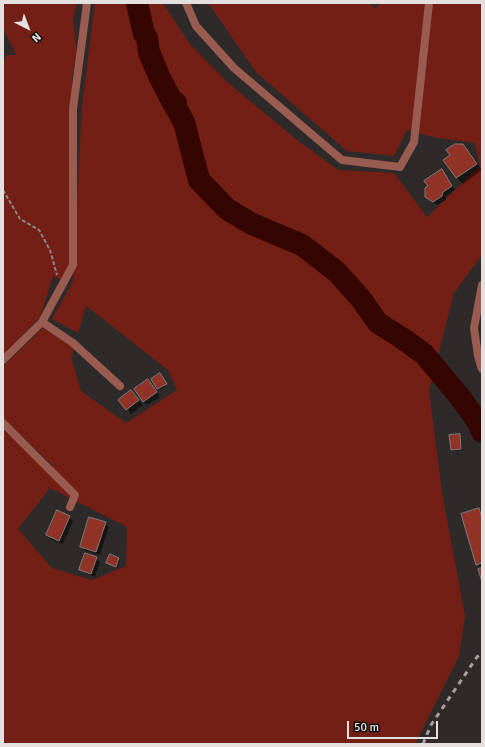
<!DOCTYPE html>
<style>
body{margin:0}
#map{position:relative;width:485px;height:747px;overflow:hidden;background:#2e2a29;font-family:Signika,sans-serif}
canvas{display:block}
.frame{position:absolute;inset:0;border:4px solid #e3e0df;pointer-events:none}
.north{position:absolute;left:8px;top:8px;width:40px;height:40px;-webkit-text-stroke:3px #151312;paint-order:stroke;rotate:138deg;font-size:11px;font-weight:700;line-height:16px;text-align:center;color:#e3e0df}
.north::after{content:'';display:block;margin:auto;width:14px;height:18px;background:#e3e0df;clip-path:polygon(50% 0,100% 100%,50% 72%,0 100%)}
.scale{position:absolute;left:347px;top:721px;width:91px;height:18px;box-sizing:border-box;border:2px solid #e3e0df;border-top:0;padding-left:5px;font-size:12px;line-height:14px;white-space:nowrap;color:#e3e0df;-webkit-text-stroke:3px #151312;paint-order:stroke}
</style>
<div id="map">
<canvas width="485" height="747"></canvas>
<div class="frame"></div>
<div class="north">N</div>
<div class="scale">50 m</div>
</div>
<script>
const context = document.querySelector('canvas').getContext('2d');
context.lineJoin = 'round';
function fillPath(path, color) {
  context.fillStyle = color;
  context.fill(path, 'evenodd');
}
function strokePath(path, color, width, dash) {
  context.strokeStyle = color;
  context.lineWidth = width;
  context.lineCap = dash ? 'butt' : 'round';
  context.setLineDash(dash || []);
  context.stroke(path);
}
fillPath(new Path2D(`
 M3,3H77L73,20L77,52L72,78L69,271L64,282L53,276L40,317L3,355V67L6,55H16L3,28Z
 M95,3H160L164,5L189,43L227,82L297,140L338,170L394,173L427,217L480,166L475,143L437,138L407,130L394,156L347,151L256,72L208,3H369L375,8L381,3H482V255L454,293L429,391L442,492L465,616L459,656L415,744H3V429L51,475L53,466L3,418V366L43,328L74,348L71,357L81,391L126,423L177,390L168,370L86,306L78,333L52,319L73,282L82,106ZM50,488L127,527L126,566L92,580L52,568L18,529Z`), '#731f15');
fillPath(new Path2D(`
 M463,145L469,151L482,170L463,184L457,178L444,160Z
 M442,171L455,190L446,196V200L437,205L426,197Z
 M162,376L167,386L159,390L152,380Z
 M148,380L160,397L147,405L143,401Z
 M131,391L143,405L131,414L120,400Z
 M460,435L461,437L462,450L453,451L452,450Z
 M479,509L482,513V569L477,564Z
 M69,517L73,521L63,544L51,539L47,535Z
 M105,523L109,527L100,555L85,551L81,547Z
 M96,558L100,562L95,577L84,573L80,569Z
 M119,559L120,561L117,568L107,563Z`), '#0007');
strokePath(new Path2D(`
 M137,3L144,34L147,38L149,52L159,76L173,103H176L175,106L184,122L199,180L227,209L252,224L302,245L337,272L361,299L378,323L402,338L424,354L460,397L478,422L482,432`), '#350502', 22);
const building = new Path2D(`
 M455,144H463L477,164L456,178L443,160L450,155L446,150Z
 M442,169L452,186L443,192L442,196L433,202L425,197V188L428,186L424,181Z
 M160,373L167,384L157,389L151,379Z
 M148,379L157,392L143,402L134,389Z
 M131,390L139,400L126,410L118,400Z
 M460,434L461,449L451,450L449,435Z
 M479,508L482,518V563L476,565L461,514Z
 M57,510L70,516L59,541L46,535Z
 M89,517L106,522L96,552L80,547Z
 M85,553L97,557L91,574L79,570Z
 M110,554L119,558L116,567L106,563Z
 M482,568V582L478,569Z`);
fillPath(building, '#913427');
strokePath(building, '#817b7a', 1);
strokePath(new Path2D(`
 M3,190L20,219L39,230L50,250L57,275`), '#8a8786', 2, [4, 2]);
strokePath(new Path2D(`
 M186,3L196,26L234,68L342,160L400,167L414,142L429,3
 M482,285L474,328L478,356L482,369
 M42,322L73,343L120,386
 M3,360L42,322L73,265V109L87,3
 M3,423L75,495L70,507`), '#9a5b51', 8);
strokePath(new Path2D(`
 M423,744L431,725L477,657L482,653`), '#a3a09f', 3, [5, 5]);
</script>
